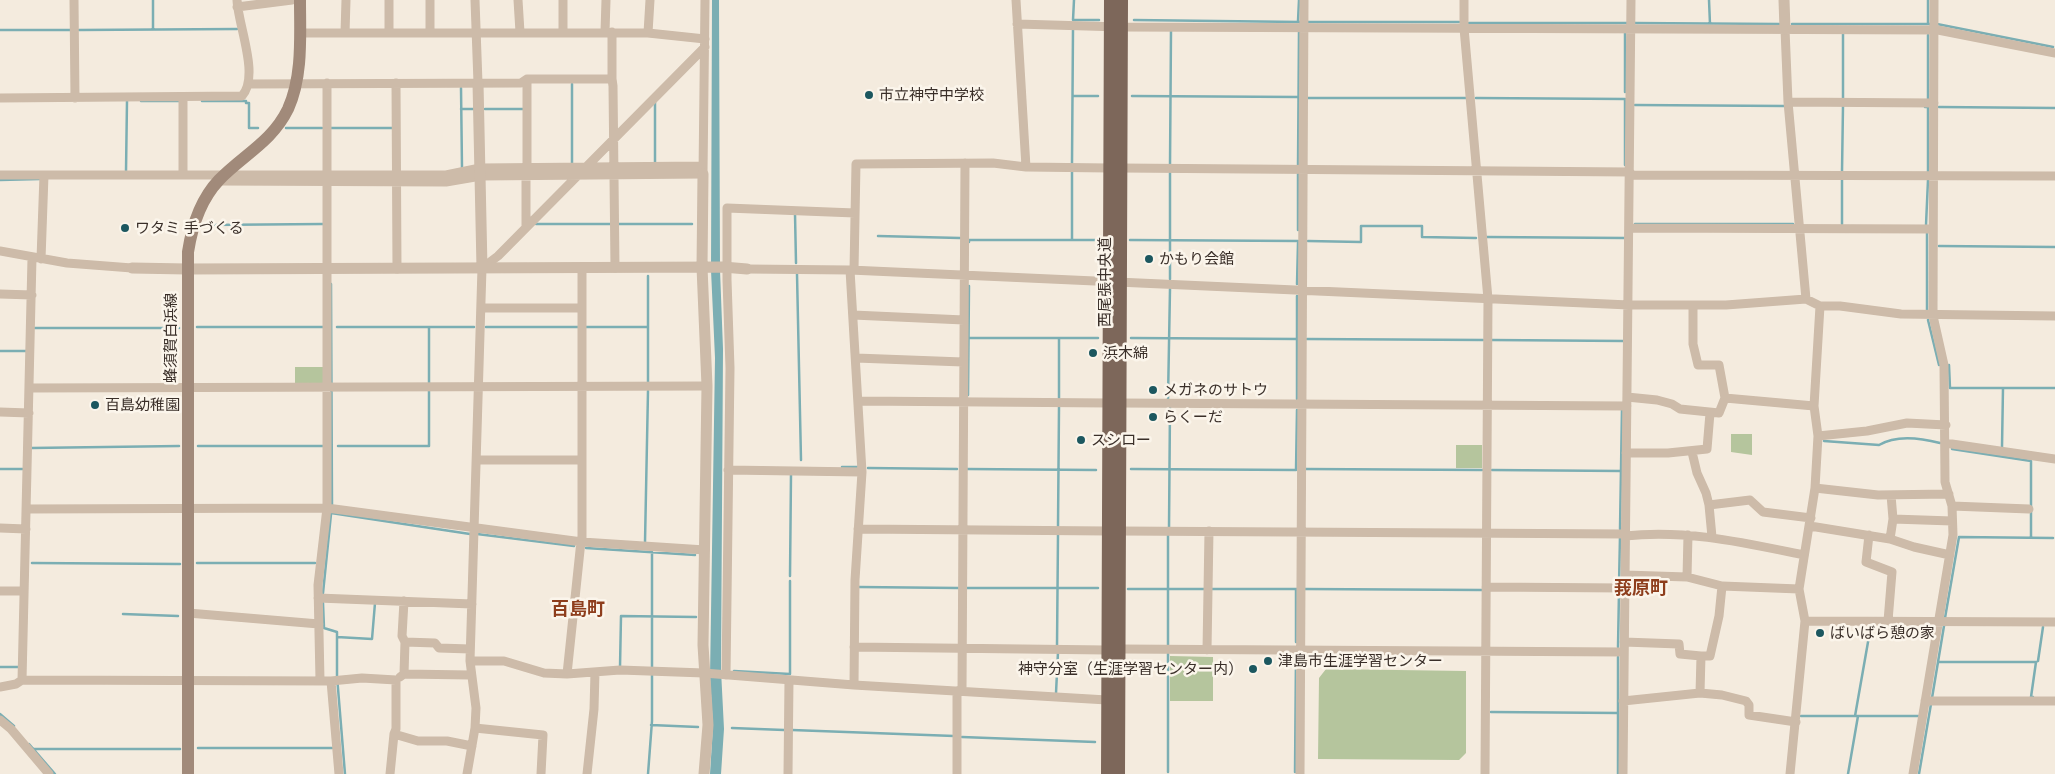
<!DOCTYPE html>
<meta charset="utf-8">
<style>
body{margin:0}
canvas{display:block;background:#f4ebde}
</style>
<canvas width="2055" height="774"></canvas>
<script>
const context = document.querySelector('canvas').getContext('2d');
context.lineJoin = 'round';
function fillPath(path, color) {
  context.fillStyle = color;
  context.fill(path, 'evenodd');
}
function strokePath(path, color, width, dash) {
  context.strokeStyle = color;
  context.lineWidth = width;
  context.lineCap = dash ? 'butt' : 'round';
  context.setLineDash(dash || []);
  context.stroke(path);
}
function drawText(font, color, halo, rows, align = 'center') {
  context.font = font + ' "Public Sans","Noto Sans JP",sans-serif';
  context.lineWidth = 5;
  context.setLineDash([]);
  context.textBaseline = 'middle';
  context.strokeStyle = halo;
  context.fillStyle = color;
  for (const [text, x, y, turn = 0] of rows) {
    context.save();
    context.translate(x, y);
    context.rotate((+turn || 0) * Math.PI / 180);
    context.textAlign = isNaN(turn) ? turn : align;
    if (halo) context.strokeText(text, 0, 0);
    context.fillText(text, 0, 0);
    context.restore();
  }
}
fillPath(new Path2D(`
 M295,367H324L323,384H295Z
 M1731,434H1752V455L1731,452Z
 M1456,445H1482V468H1456Z
 M1170,656L1213,657V701H1170Z
 M1326,669L1466,671V753L1459,760L1318,759L1319,678Z`), '#b5c59d');
fillPath(new Path2D(`
 M712,0H719L720,270L723,349L721,670L724,729L721,774H710L713,726L710,677L715,358L711,270Z`), '#7baeb3');
strokePath(new Path2D(`
 M153,0V29
 M1074,0L1073,20H1099
 M1709,0L1710,24
 M1134,20L1300,22
 M1298,21L1299,0
 M1308,22H1459
 M1469,23H1627
 M1634,23L1779,24
 M1928,23V0
 M1792,24H1930
 M1937,24L2053,47
 M0,30H70
 M79,30L237,29
 M1928,35V100
 M461,88L462,168
 M1625,92V32
 M1073,96H1098
 M1132,96L1298,97
 M1308,98H1466
 M1476,98L1625,99
 M1843,100V32
 M141,101H180
 M202,101H246V103H249V128H258
 M655,102V164
 M1635,105L1784,106
 M1925,107H1928V172
 M1939,107L2055,108
 M461,109H475
 M485,109H524
 M286,128H322
 M331,128H393
 M1072,163L1073,29
 M572,165V84
 M1170,165L1171,30
 M1625,165V100
 M1298,166L1299,31
 M126,171L127,101
 M1842,172L1843,106
 M1298,174V230
 M0,180L40,179
 M795,214L796,263
 M536,224H611
 M618,224H692
 M1635,224H1793
 M1842,224V179
 M204,225L323,224
 M1926,225L1928,180
 M878,236L960,238
 M1487,237L1625,238
 M1072,240V172
 M1130,240L1298,241
 M1308,241L1361,242V226H1422V237L1476,238
 M969,242V240H1100
 M1939,246L2055,247
 M797,274L801,460
 M648,276V382
 M1170,279V173
 M331,284L332,506
 M1297,284L1298,243
 M1927,310V233
 M1928,320L1939,365
 M197,327H324
 M337,327H474
 M429,327V383
 M486,327H578
 M586,327H648
 M35,328H179
 M969,338H1098
 M1131,338L1297,339
 M1307,339L1483,340
 M1492,340L1624,341
 M0,351H28
 M1949,365L1950,388H2003L2002,447
 M2003,388H2055
 M968,395L969,286
 M1059,398V338
 M1168,399L1170,289
 M1297,399V296
 M1824,441L1879,445C1897,434 1921,438 1940,443
 M198,446H324
 M338,446H429V391
 M31,448L179,446
 M1952,449L2031,461V538
 M842,467H858
 M868,468L957,469
 M0,469H23
 M967,469L1096,470
 M1131,469L1296,470L1297,410
 M1306,469L1482,470
 M1492,470L1621,471
 M331,513L470,534
 M1058,526L1059,407
 M1169,528L1170,406
 M1620,529L1622,409
 M477,534L574,546
 M1168,534V589
 M645,542L648,391
 M586,548L695,555
 M32,563L180,564
 M197,563H315
 M790,576L791,474
 M1619,585L1620,536
 M859,587L958,588
 M966,588H1098
 M1128,589H1205
 M1168,589V646
 M1211,589H1297
 M1305,589L1482,590
 M323,593L331,514
 M323,603L324,628L337,632V676L345,774
 M123,614L178,616
 M1945,618L1959,537L2053,538
 M337,637L372,639L375,603
 M1296,642V589
 M1057,646L1058,534
 M1618,647L1619,591
 M1938,662H2036L2031,697H2033
 M2036,662L2038,661L2043,627
 M0,667H18
 M620,667L621,616L696,617
 M652,668V552
 M734,671L790,674V581
 M1056,693L1058,652
 M1932,698L1944,626
 M1491,712L1618,713
 M0,714L14,726
 M1801,716H1918
 M1855,716L1871,625
 M651,725L698,727
 M732,728L784,730
 M792,730L954,736
 M962,737L1095,742
 M29,744L55,774
 M198,748H332
 M34,749H180
 M1168,772V654
 M1295,772L1296,655
 M648,774L652,721V675
 M1618,774V657
 M1848,774L1858,716
 M1919,774L1931,704`), '#7baeb3', 2.5);
strokePath(new Path2D(`
 M74,0L75,98
 M389,0V32
 M430,0V32
 M475,0L478,83
 M518,0L520,32
 M563,0V32
 M1016,0L1026,167
 M1464,0V28L1488,299L1485,774
 M237,7L292,0
 M1017,24L1121,27L1938,30L2055,53
 M1785,29L1788,102L1806,299
 M605,32L606,0
 M300,33H648L705,39
 M345,33L346,0
 M648,33L650,0
 M612,79L613,86L615,268
 M396,83L397,269
 M248,84L521,83L527,79H612V32
 M183,97V174
 M0,98L242,96C260,76 238,25 237,0
 M1788,102L1934,103
 M1121,168L1630,172
 M527,169V79
 M0,175H446L480,168L703,166
 M1630,175L2055,176
 M218,181L446,182L481,176L703,174L705,0
 M526,227V172
 M1630,228L1933,229
 M0,251L67,263L132,268
 M41,259L44,175
 M582,269V542
 M747,269L850,270L1629,305H1726L1806,299L1820,306H1840L1901,314L2055,316
 M850,270L862,472L855,580L854,685
 M854,270L856,164L993,163L1026,167L1109,168
 M0,294L32,295
 M481,308H582
 M853,315L964,320
 M856,358L963,362
 M29,388L707,386
 M1627,397L1657,400L1672,404L1680,409L1719,413L1725,398L1719,365H1698L1693,344V306
 M1725,398L1814,406
 M859,401L1108,403
 M1121,403L1627,406
 M0,412L29,413
 M1818,436L1867,431L1907,423L1946,425
 M1945,443L2055,459
 M1692,452L1697,473L1706,493L1709,505L1712,537
 M1626,453H1668L1707,449L1710,413
 M477,460H582
 M728,470L862,472
 M1815,488L1878,495L1949,494
 M1709,505L1750,500L1763,512L1811,518
 M1952,506L2029,509
 M26,509L327,508L582,542L705,550
 M1893,519L1952,521
 M1810,526L1890,539L1914,547L1950,555
 M0,528L26,529
 M858,529L1108,531
 M1120,531L1625,534
 M1869,535L1866,562L1892,572L1888,621
 M1625,536C1686,529 1745,543 1804,555
 M1890,539L1893,519L1891,495
 M1625,575L1687,577L1722,586L1719,616L1710,656H1701L1700,693
 M1687,577L1688,535
 M1722,586L1799,589
 M1486,587L1624,588
 M0,591H24
 M318,598L472,604
 M404,601L402,636L405,642
 M188,613L319,624
 M1805,621L2055,622
 M1624,642L1679,644L1680,654L1701,656
 M854,647L1107,650
 M1120,649L1623,652
 M1207,650L1209,531
 M470,661H504L544,673L567,674L620,670L704,673L854,685L1107,700
 M404,674L405,642L435,643L439,648L470,649
 M567,674L581,541
 M726,675L730,368L727,280V208L855,213
 M400,677L404,674L470,675
 M22,680L32,258
 M320,680L318,585L327,508V83
 M331,681L362,678L396,680V729L394,734
 M0,687L16,684L22,680L331,681L339,774
 M957,691V774
 M962,691L965,163
 M1623,701L1700,693L1722,695L1746,701L1749,705V715L1796,722
 M1925,701H2055
 M0,720L11,729L49,774
 M475,728L543,735L541,774
 M390,774L394,734L418,741H447L472,746
 M467,774L475,728L476,708L470,661L482,268L498,256L705,47
 M587,774L594,709L595,672
 M788,774L789,680
 M1300,774L1304,0
 M1623,774L1631,0
 M1790,774L1805,621L1799,589L1815,488L1818,436L1814,406L1820,306
 M1913,774L1953,535L1952,506L1945,482L1944,365L1933,316L1934,0`), '#cdbba9', 9);
strokePath(new Path2D(`
 M1784,0L1785,29
 M478,83L482,268
 M703,174L702,267L707,386L703,645L708,725L704,774
 M132,268L187,269L723,267L747,269`), '#cdbba9', 11);
strokePath(new Path2D(`
 M188,774V252C192,226 201,199 219,180C243,155 272,142 288,109C303,76 300,36 300,0`), '#a18a7a', 12);
strokePath(new Path2D(`
 M1107,774L1110,0
 M1119,774L1122,0`), '#7d675a', 12);
for (const [x, y, r, color] of [
 [869,95,5,"#1c575f"],
 [125,228,5,"#1c575f"],
 [1149,259,5,"#1c575f"],
 [1093,353,5,"#1c575f"],
 [1153,390,5,"#1c575f"],
 [95,405,5,"#1c575f"],
 [1153,417,5,"#1c575f"],
 [1081,440,5,"#1c575f"],
 [1820,633,5,"#1c575f"],
 [1268,661,5,"#1c575f"],
 [1253,669,5,"#1c575f"]
]) {
  const dot = new Path2D();
  dot.arc(x, y, r, 0, 2 * Math.PI);
  context.fillStyle = color;
  context.fill(dot);
  strokePath(dot, '#fbf5eb', 2);
}
drawText('15px', '#3a2f29', '#fbf5eb', [
 ["市立神守中学校",879,95],
 ["ワタミ 手づくる",135,228],
 ["かもり会館",1159,259],
 ["浜木綿",1103,353],
 ["メガネのサトウ",1163,390],
 ["百島幼稚園",105,405],
 ["らくーだ",1163,417],
 ["スシロー",1091,440],
 ["ばいばら憩の家",1830,633],
 ["津島市生涯学習センター",1278,661],
 ["神守分室（生涯学習センター内）",1243,669,"right"]
], 'left');
drawText('15px', '#3a2f29', '#fbf5eb', [
 ["西尾張中央道",1105,282,-90],
 ["蜂須賀白浜線",171,338,-90]
]);
drawText('bold 18px', '#8e3e1d', '#fbf5eb', [
 ["莪原町",1641,588],
 ["百島町",578,609]
]);
</script>
